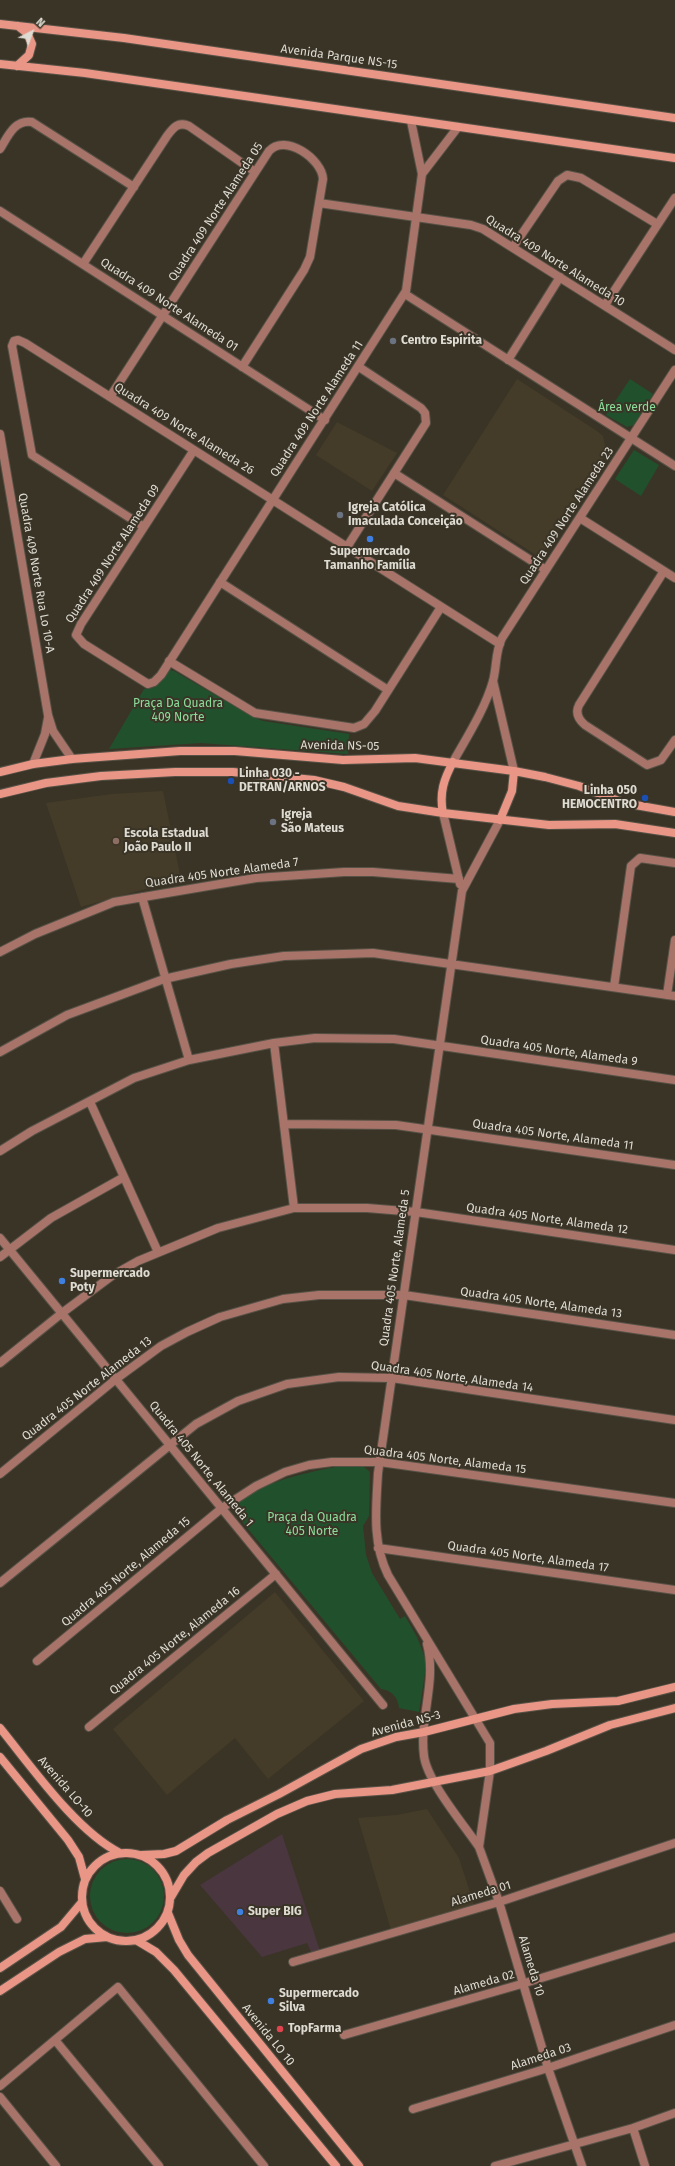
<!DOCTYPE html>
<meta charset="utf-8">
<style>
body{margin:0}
#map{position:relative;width:675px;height:2166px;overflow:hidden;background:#3a3427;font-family:"Fira Sans",sans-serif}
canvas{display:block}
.north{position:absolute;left:12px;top:12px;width:40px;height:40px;-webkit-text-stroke:3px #3a3427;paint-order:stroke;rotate:42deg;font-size:11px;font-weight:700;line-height:16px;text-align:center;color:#dedbd2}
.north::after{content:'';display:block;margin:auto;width:14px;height:18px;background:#dedbd2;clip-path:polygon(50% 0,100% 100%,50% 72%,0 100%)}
</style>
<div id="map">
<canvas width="675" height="2166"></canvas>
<div class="north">N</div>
</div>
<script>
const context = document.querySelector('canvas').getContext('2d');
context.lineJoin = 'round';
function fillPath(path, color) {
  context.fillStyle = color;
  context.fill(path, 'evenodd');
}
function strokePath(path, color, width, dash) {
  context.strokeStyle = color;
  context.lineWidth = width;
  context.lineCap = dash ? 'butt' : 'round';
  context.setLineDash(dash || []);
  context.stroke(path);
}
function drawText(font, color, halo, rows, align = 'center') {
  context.font = font + ' "Fira Sans",sans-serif';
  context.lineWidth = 4;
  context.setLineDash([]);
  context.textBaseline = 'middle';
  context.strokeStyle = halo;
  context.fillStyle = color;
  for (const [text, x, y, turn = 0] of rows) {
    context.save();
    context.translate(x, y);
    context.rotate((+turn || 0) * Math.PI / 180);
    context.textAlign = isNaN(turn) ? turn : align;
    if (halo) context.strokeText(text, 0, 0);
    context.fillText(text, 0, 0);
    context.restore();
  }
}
fillPath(new Path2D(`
 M282,1834L320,1951L312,1954L307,1943L262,1957L200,1885Z`), '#4a363e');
fillPath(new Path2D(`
 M517,379L597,431L603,436L606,450L600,466L543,553L536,555L443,495Z
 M337,422L397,453L372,491L316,455Z
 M163,791L181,879L81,907L46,803L112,794Z
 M275,1592L364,1701L268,1779L235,1738L167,1795L113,1729Z
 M427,1809L459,1858L474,1905L391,1930L358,1818L397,1815Z`), '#443c28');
fillPath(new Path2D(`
 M630,379L653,394L634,425L627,427L606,415Z
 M634,450L659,465L641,496L615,479Z
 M170,670L174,671L253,717L263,721L349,734L348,754L201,743L109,749L144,689L155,687L166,672Z
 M336,1467H364L370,1472L369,1516L363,1526L366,1555L372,1573L400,1619L405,1616L417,1637L425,1658V1673L419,1712L399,1708C398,1698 392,1690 381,1689L234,1512C232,1488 317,1470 336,1467Z
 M90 1896a37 37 0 1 1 74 0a37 37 0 1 1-74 0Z`), '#21512c');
const street = new Path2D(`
 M0,149C8,136 15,119 32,122L134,187
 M422,174L458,127
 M319,203L471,225L483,229L675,350
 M0,211L325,420
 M513,247L558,181L567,175L581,178L657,224
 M83,264L167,136C173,128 178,121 189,126L255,172
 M405,294L675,466
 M605,305L675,198
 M508,360L560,277
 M110,397L269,151C285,133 322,159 323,179L310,257L304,270L242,367
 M0,434L48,715L53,731L72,759
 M194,450L81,624L76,635L84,644L148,684L154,682L161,675L406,291L422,174L411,121
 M394,473L546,570
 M580,518L675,578
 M144,527L32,455L12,346L14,341L18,340L25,343L500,644
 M347,547L426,423L425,413L421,408L359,367
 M664,571L579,705C575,713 579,720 585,725L647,765L661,760L675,740
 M220,582L388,690
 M169,661L255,713L354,728L364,724L375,711L441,607
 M493,681L514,771
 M453,762C467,737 485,709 493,681C497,666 495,652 502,638L675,370
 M33,764L45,734L48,718
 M443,813L460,884
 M500,820L462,891L378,1473C376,1509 372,1542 388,1575L490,1743V1771L479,1847L499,1902L548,2068L582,2166
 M142,897L189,1060
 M0,952L35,934L114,902L214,885L256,878L344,872H373L459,879
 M614,987L631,866L640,858L675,863
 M667,995L675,940
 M274,1043L294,1208
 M0,1052L67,1015L164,979L231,964L284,956L373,953L675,996
 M90,1102L158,1252
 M284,1124L396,1125L675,1165
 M0,1151L32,1131L134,1078L189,1060L274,1043L315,1038L394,1039L675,1080
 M0,1238L383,1705
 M0,1257L51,1218L124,1177
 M0,1363L62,1313L113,1275L138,1261L218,1228L294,1208H367L416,1212L675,1250
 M0,1474L116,1379L161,1346L187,1332L220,1317L283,1299L319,1295H404L675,1335
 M378,1548L675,1590
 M0,1583L196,1424L238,1401L287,1384L339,1377L392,1378L675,1420
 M427,1644C437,1682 419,1718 424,1756C427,1781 464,1825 479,1847
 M37,1661L222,1508L256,1486L285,1472L309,1465L332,1462H380L675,1503
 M89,1727L276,1574
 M0,1891L17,1919
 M293,1962L499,1902L675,1843
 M344,2035L525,1983L675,1937
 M55,2040L159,2166
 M0,2086L118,1987L264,2166
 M0,2097L56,2166
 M413,2109L548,2068L675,2025
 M633,2128L645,2166
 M495,2166L633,2128L675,2113`);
const secondary = new Path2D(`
 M0,24L124,38L675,118
 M0,64L85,73L675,158
 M17,66L29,55L32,44L27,33L18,26
 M0,772L33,764L72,759L180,751H235L343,760L415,758L514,771L545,777L579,786L624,803L675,812
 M0,794L46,783L101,776L175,772H233L314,780L344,787L398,806L443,813L549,825L615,824L675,833
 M443,813C439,793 444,779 453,762
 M500,820L512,791L514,771
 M0,1728C31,1766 76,1831 120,1853
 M0,1757L68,1840L79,1857L85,1879
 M82 1897a44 44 0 1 1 88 0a44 44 0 1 1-88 0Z
 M142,1855L164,1854L176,1851L227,1820L279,1794L361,1749L396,1737L424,1732L514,1709L552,1704L618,1701L675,1687
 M171,1897L184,1875L196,1862L208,1853L277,1814L307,1801L335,1794L392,1790L490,1771L546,1751L610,1725L675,1708
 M168,1913L179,1940L188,1955L359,2166
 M136,1940L156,1952L174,1970L336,2166
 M0,1968L61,1927L82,1902
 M0,1991L59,1952L85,1939L107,1937`);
strokePath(street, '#585246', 10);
strokePath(secondary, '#585246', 10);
strokePath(street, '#a8746a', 8);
strokePath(secondary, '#e99686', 8);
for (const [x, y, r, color] of [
 [393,341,4,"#6b7280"],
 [340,515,4,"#6b7280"],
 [370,539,4,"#3f7fe0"],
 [231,781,4,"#1a4fb4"],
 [645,798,4,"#1a4fb4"],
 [273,822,4,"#6b7280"],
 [116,841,4,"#8d6e63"],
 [62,1281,4,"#3f7fe0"],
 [240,1912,4,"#3f7fe0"],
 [271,2001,4,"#3f7fe0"],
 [280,2029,4,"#e0444e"]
]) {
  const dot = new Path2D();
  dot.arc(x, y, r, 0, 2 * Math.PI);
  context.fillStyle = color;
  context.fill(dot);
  strokePath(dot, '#3a3427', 1.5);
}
drawText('12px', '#dedbd2', '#3a3427', [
 ["Avenida Parque NS-15",339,57,8],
 ["Quadra 409 Norte Alameda 05",216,212,-57],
 ["Quadra 409 Norte Alameda 10",555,261,32],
 ["Quadra 409 Norte Alameda 01",169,305,33],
 ["Quadra 409 Norte Alameda 11",317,409,-57],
 ["Quadra 409 Norte Alameda 26",184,429,32],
 ["Quadra 409 Norte Alameda 23",567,516,-57],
 ["Quadra 409 Norte Alameda 09",113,554,-57],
 ["Quadra 409 Norte Rua Lo 10-A",36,573,80],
 ["Avenida NS-05",340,746,1],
 ["Quadra 405 Norte Alameda 7",222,873,-8],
 ["Quadra 405 Norte, Alameda 9",559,1051,8],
 ["Quadra 405 Norte, Alameda 11",553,1135,8],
 ["Quadra 405 Norte, Alameda 12",547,1219,8],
 ["Quadra 405 Norte, Alameda 5",395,1268,-82],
 ["Quadra 405 Norte, Alameda 13",541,1303,8],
 ["Quadra 405 Norte, Alameda 14",452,1377,8],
 ["Quadra 405 Norte Alameda 13",87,1389,-38],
 ["Quadra 405 Norte, Alameda 15",445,1460,7],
 ["Quadra 405 Norte, Alameda 1",201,1464,51],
 ["Quadra 405 Norte, Alameda 17",528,1557,8],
 ["Quadra 405 Norte, Alameda 15",126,1572,-40],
 ["Quadra 405 Norte, Alameda 16",175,1641,-39],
 ["Avenida NS-3",406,1724,-15],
 ["Avenida LO-10",65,1787,49],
 ["Alameda 01",481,1894,-17],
 ["Alameda 10",531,1966,73],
 ["Alameda 02",484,1983,-16],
 ["Avenida LO 10",268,2035,51],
 ["Alameda 03",541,2057,-18]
]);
drawText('bold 12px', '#dedbd2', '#3a3427', [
 ["Centro Espírita",401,341],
 ["Igreja Católica",348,508],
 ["Imaculada Conceição",348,522],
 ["Supermercado",370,552,"center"],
 ["Tamanho Família",370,566,"center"],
 ["Linha 030 -",239,774],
 ["DETRAN/ARNOS",239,788],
 ["Linha 050",637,791,"right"],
 ["HEMOCENTRO",637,805,"right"],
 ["Igreja",281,815],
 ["São Mateus",281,829],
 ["Escola Estadual",124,834],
 ["João Paulo II",124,848],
 ["Supermercado",70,1274],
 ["Poty",70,1288],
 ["Super BIG",248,1912],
 ["Supermercado",279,1994],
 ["Silva",279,2008],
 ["TopFarma",288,2029]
], 'left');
drawText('12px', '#8bdc9a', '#3a3427', [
 ["Área verde",627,408],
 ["Praça Da Quadra",178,704],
 ["409 Norte",178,718],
 ["Praça da Quadra",312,1518],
 ["405 Norte",312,1532]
]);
</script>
